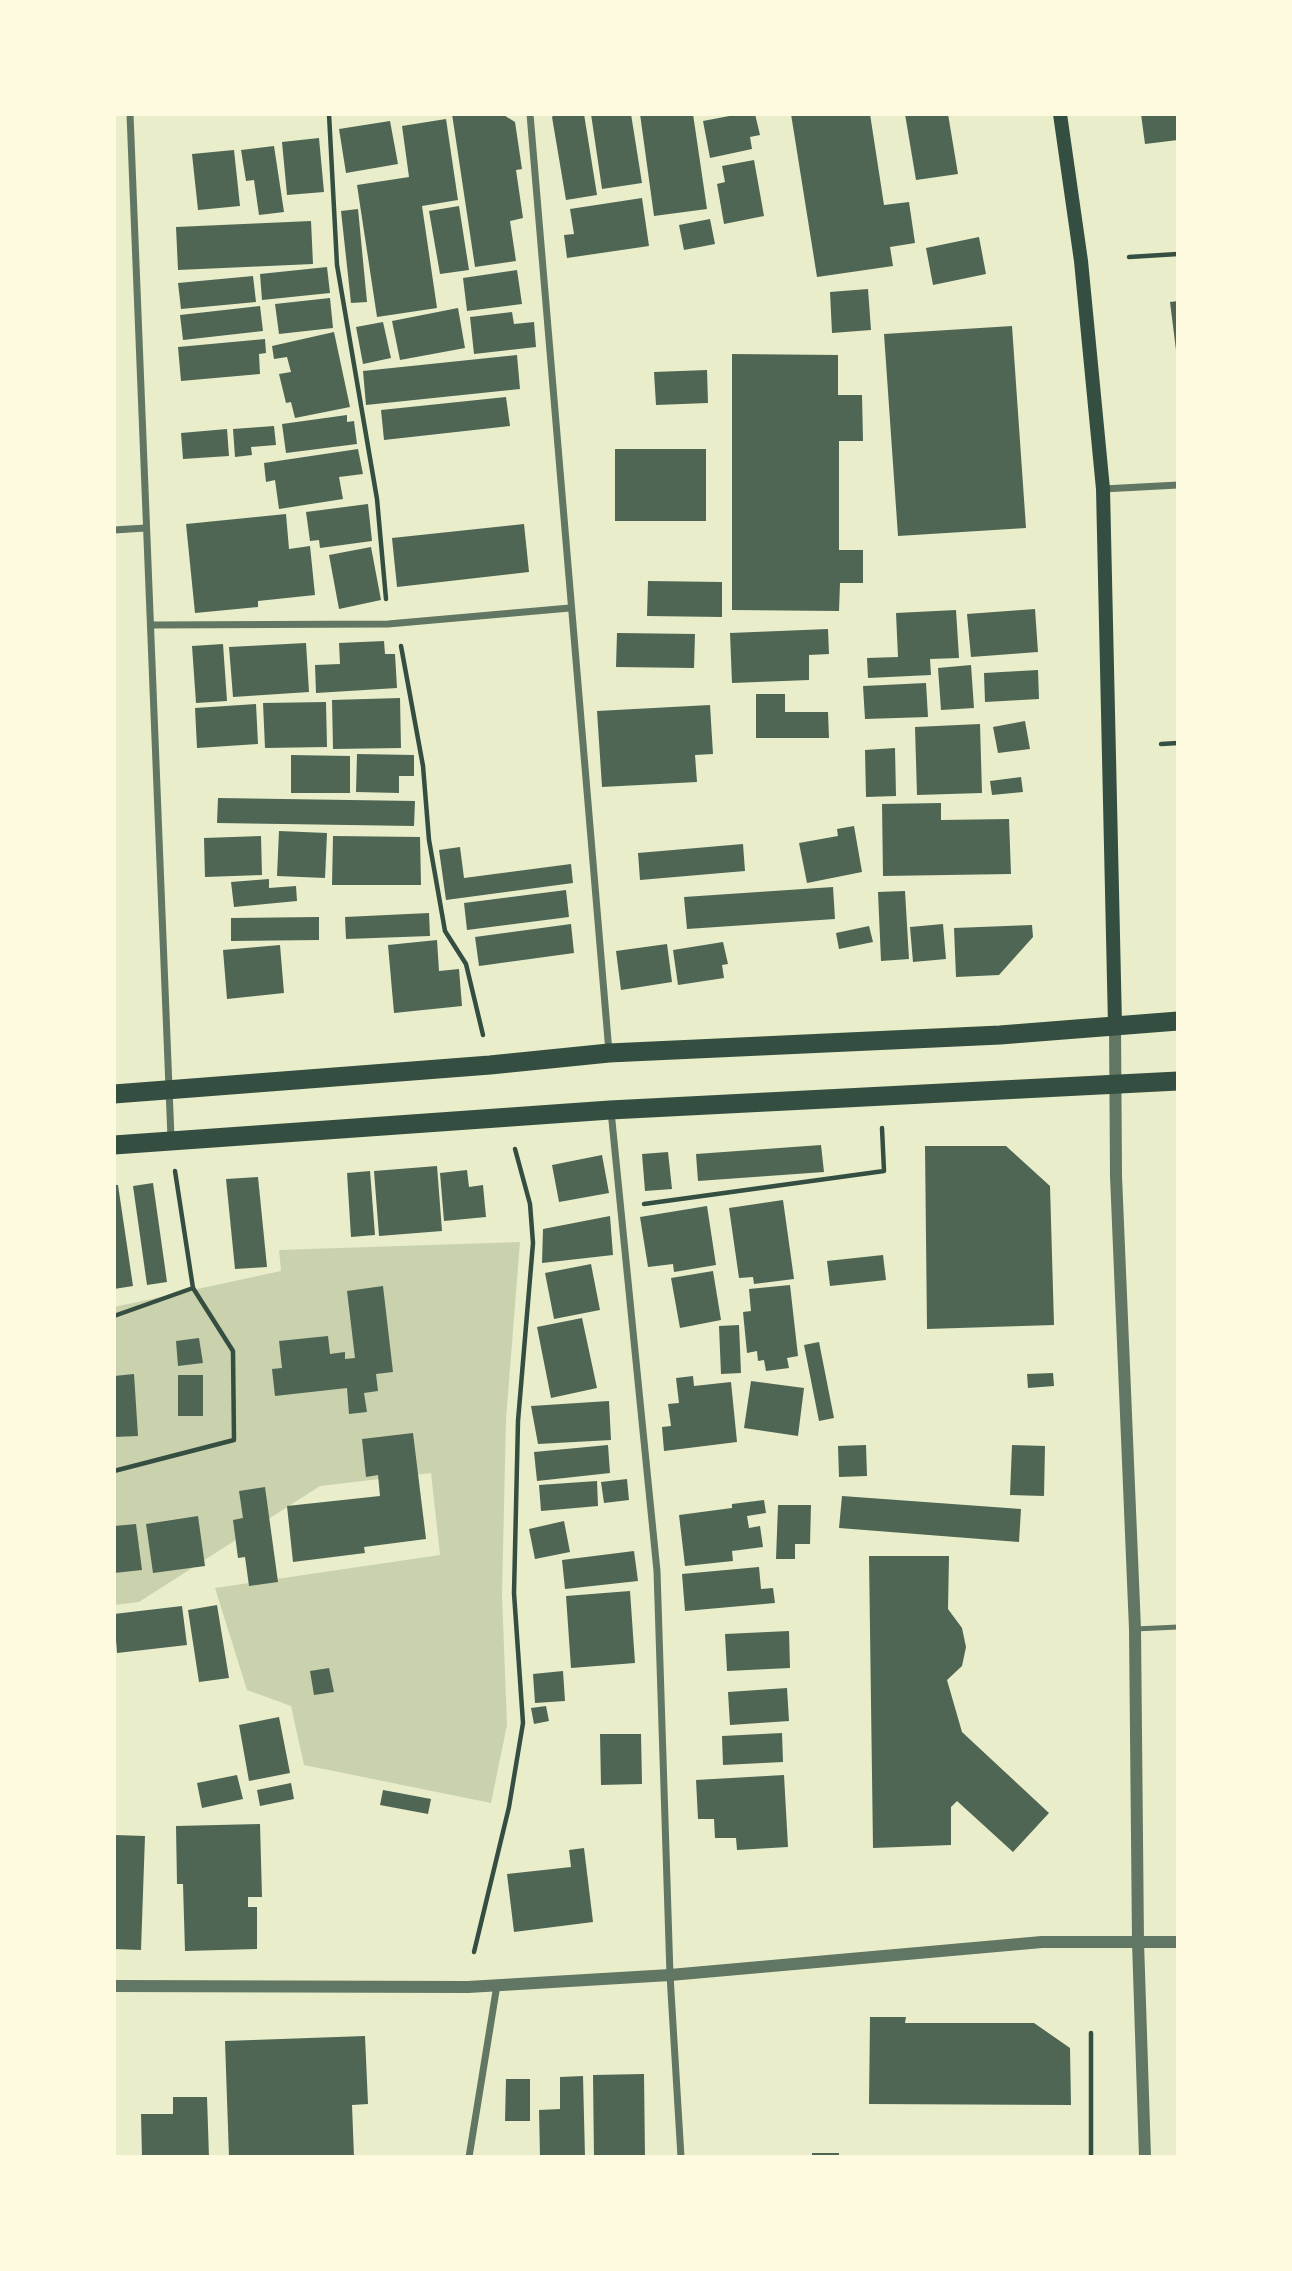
<!DOCTYPE html>
<style>
body{margin:0}
#map{position:relative;width:1292px;height:2271px;overflow:hidden;background:#e9edc9;font-family:Signika,sans-serif}
canvas{display:block}
.frame{position:absolute;inset:0;border:116px solid #fefae0;pointer-events:none}
</style>
<div id="map">
<canvas width="1292" height="2271"></canvas>
<div class="frame"></div>
</div>
<script>
const context = document.querySelector('canvas').getContext('2d');
context.lineJoin = 'round';
function fillPath(path, color) {
  context.fillStyle = color;
  context.fill(path, 'evenodd');
}
function strokePath(path, color, width, dash) {
  context.strokeStyle = color;
  context.lineWidth = width;
  context.lineCap = dash ? 'butt' : 'round';
  context.setLineDash(dash || []);
  context.stroke(path);
}
fillPath(new Path2D(`
 M520,1242L506,1419L502,1595L507,1725L491,1803L304,1765L291,1706L247,1690L215,1588L440,1555L431,1473L320,1486L139,1602L114,1605V1307L281,1271L279,1250Z`), '#cad2ad');
fillPath(new Path2D(`
 M452,114H502L515,122L522,169L516,170L523,218L510,221L516,261L475,267Z
 M555,114H584L597,195L566,200L552,117Z
 M591,114H631L642,183L602,189Z
 M640,114H693L707,209L654,216Z
 M740,114H755L760,135L750,137L752,149L710,158L703,121Z
 M791,114H870L884,205L909,202L915,243L890,247L893,266L817,277Z
 M905,114H948L958,174L916,180Z
 M1141,114H1178V140L1145,144Z
 M446,119L458,200L422,206L437,308L377,317L357,185L409,177L402,126Z
 M390,121L398,164L346,173L339,129Z
 M319,138L324,192L287,195L282,142Z
 M274,146L284,212L259,215L254,180L246,181L241,150Z
 M234,150L240,206L198,210L192,154Z
 M754,160L764,216L724,224L717,184L725,182L722,166Z
 M642,198L649,246L567,258L564,235L574,234L570,209Z
 M459,206L469,270L440,274L429,211Z
 M358,209L367,302L351,303L341,211Z
 M710,219L715,244L684,250L679,225Z
 M311,221L313,264L178,270L176,227Z
 M979,237L986,274L933,285L926,248Z
 M327,267L330,293L262,300L260,274Z
 M517,270L522,304L467,311L463,278Z
 M253,276L256,302L181,309L178,283Z
 M868,289L871,330L832,333L830,292Z
 M330,298L333,328L279,334L275,304Z
 M1178,301V358H1177L1170,302Z
 M260,306L263,331L183,340L180,315Z
 M458,308L465,348L400,360L392,321Z
 M512,312L514,324L534,322L536,347L474,354L470,317Z
 M383,322L391,358L363,364L356,327Z
 M1012,326L1026,528L898,536L884,334Z
 M334,332L350,407L295,418L291,402L286,403L279,374L291,372L287,357L274,359L272,346Z
 M265,339L266,353L259,354L260,374L181,381L178,347Z
 M732,354L838,355V395H862L863,441H839V550H863V583H840L839,611L732,610Z
 M517,355L520,389L366,405L363,371Z
 M707,370L708,403L656,405L654,372Z
 M506,397L510,426L384,440L381,410Z
 M347,415V422L354,421L357,444L286,453L282,424Z
 M274,426L276,445L251,447L252,455L235,457L233,429Z
 M227,429L229,456L183,459L181,433Z
 M358,449L363,474L339,477L343,499L279,509L275,480L266,482L264,463Z
 M615,449H706V521H615Z
 M368,504L372,541L320,548L319,540L310,541L306,512Z
 M286,514L289,549L310,546L315,595L258,601V607L195,613L186,524Z
 M524,524L529,572L397,587L392,538Z
 M371,547L381,600L339,609L329,555Z
 M648,581L722,582V617L647,616Z
 M1035,609L1038,652L971,657L967,614Z
 M956,610L959,658L930,659L931,675L868,678L867,658L898,657L896,613Z
 M828,629L829,654L809,655V680L732,683L730,633Z
 M617,633L695,634L694,668L616,667Z
 M384,641L385,654H395L397,688L316,693L315,665L340,664L339,643Z
 M306,643L309,692L233,697L229,647Z
 M223,644L227,701L196,703L192,646Z
 M971,665L974,708L941,710L938,668Z
 M1038,670L1039,699L985,702L984,673Z
 M926,683L928,717L865,719L863,686Z
 M756,694H785V712H828L829,738H756Z
 M400,698L401,748L333,749L332,700Z
 M326,702L327,747L265,748L263,703Z
 M256,704L258,744L197,748L195,708Z
 M710,705L713,754L695,755L697,782L602,787L597,711Z
 M1025,721L1030,749L998,753L993,727Z
 M980,724L982,793L917,795L915,727Z
 M895,748L896,796L866,797L865,750Z
 M357,754L414,755V776H399V793L356,792Z
 M291,755L350,756V793H291Z
 M1021,777L1023,792L992,795L990,781Z
 M218,798L415,801L414,826L217,823Z
 M941,803V820L1009,819L1011,874L883,876L882,804Z
 M854,826L862,872L807,883L799,843L838,836L837,829Z
 M279,831L327,833L325,878L277,876Z
 M261,836L262,875L205,877L204,838Z
 M333,836L420,837L421,885H332Z
 M743,844L745,871L640,880L638,853Z
 M460,847L464,878L571,864L573,883L446,900L439,850Z
 M269,879V888L296,886L297,901L234,907L231,882Z
 M833,887L835,919L687,929L684,897Z
 M566,890L569,917L467,930L464,903Z
 M905,891L909,959L881,961L878,892Z
 M429,913L430,936L346,939L345,917Z
 M319,917V940L231,941V918Z
 M571,924L574,953L479,966L475,937Z
 M943,924L946,959L913,962L910,927Z
 M1032,925L1033,937L999,975L956,977L954,928Z
 M869,926L873,942L839,949L836,933Z
 M437,940L439,971L459,969L462,1006L394,1013L388,945Z
 M723,942L728,964L722,965L724,978L678,985L673,950Z
 M667,944L672,982L621,990L616,951Z
 M280,945L284,993L227,999L223,950Z
 M821,1145L824,1172L698,1181L696,1154Z
 M925,1146H1006L1050,1186L1054,1325L927,1329Z
 M668,1152L672,1189L645,1191L642,1154Z
 M602,1155L609,1193L559,1202L552,1165Z
 M437,1166L442,1231L379,1236L374,1171Z
 M467,1170L469,1187L483,1185L486,1217L444,1221L440,1173Z
 M370,1171L375,1235L351,1237L347,1173Z
 M258,1177L267,1267L235,1269L226,1179Z
 M153,1183L167,1282L147,1285L133,1186Z
 M114,1185H118L133,1286L114,1289Z
 M783,1200L794,1279L754,1284L753,1277L739,1278L729,1208Z
 M707,1206L716,1265L674,1272L673,1264L648,1267L640,1217Z
 M610,1216L613,1255L542,1263L543,1229Z
 M883,1255L886,1280L830,1286L827,1261Z
 M591,1264L600,1310L554,1319L545,1273Z
 M713,1271L721,1320L680,1328L671,1278Z
 M790,1285L798,1356L787,1358L789,1368L766,1371L764,1360L758,1361L757,1351L747,1353L743,1312L751,1311L749,1289Z
 M383,1286L393,1372L376,1374L378,1391L364,1393L367,1412L349,1414L347,1388L275,1396L272,1369L282,1368L279,1341L328,1336L330,1354L345,1352V1359L355,1358L347,1291Z
 M582,1318L597,1388L551,1398L537,1327Z
 M739,1325L741,1373L721,1374L719,1326Z
 M199,1338L203,1363L178,1366L176,1341Z
 M819,1342L834,1418L819,1421L804,1345Z
 M1053,1373L1054,1386L1028,1388L1027,1374Z
 M134,1374L138,1436L114,1437V1376Z
 M178,1375H203V1416H178Z
 M693,1376L694,1386L731,1382L737,1442L664,1451L662,1427L671,1426L668,1404L679,1403L676,1378Z
 M751,1381L804,1388L798,1436L744,1428Z
 M609,1401L611,1440L538,1444L531,1406Z
 M413,1433L426,1539L364,1547L365,1553L293,1562L287,1506L380,1496L378,1475L366,1477L362,1439Z
 M608,1445L610,1473L537,1481L534,1452Z
 M866,1445L867,1476L839,1477L838,1446Z
 M1012,1445L1045,1446L1044,1496L1010,1495Z
 M627,1479L629,1500L604,1503L601,1482Z
 M597,1481L598,1506L541,1511L539,1485Z
 M265,1487L278,1582L249,1586L245,1557L238,1558L233,1520L243,1518L239,1491Z
 M842,1496L1021,1509L1019,1542L839,1528Z
 M764,1500L766,1513L747,1516L749,1528L760,1526L763,1547L732,1551L733,1561L685,1566L679,1515L732,1508V1504Z
 M778,1505H811L810,1544H795V1559H776Z
 M198,1516L205,1566L153,1573L146,1524Z
 M564,1521L570,1552L535,1559L529,1529Z
 M136,1524L142,1570L114,1573V1526Z
 M634,1551L638,1581L565,1589L562,1560Z
 M869,1556H949L948,1609L962,1628L966,1647L962,1666L947,1680L962,1732L1049,1813L1013,1852L957,1801L951,1807V1845L873,1848Z
 M759,1567L761,1589L773,1588L775,1603L685,1611L682,1574Z
 M630,1591L635,1663L571,1668L566,1596Z
 M217,1605L229,1678L199,1682L188,1610Z
 M182,1606L187,1645L117,1653L114,1614Z
 M789,1631L790,1668L727,1671L725,1634Z
 M329,1668L334,1692L314,1695L310,1671Z
 M563,1671L565,1701L535,1703L533,1674Z
 M787,1688L789,1721L730,1725L728,1692Z
 M546,1706L549,1721L534,1724L531,1708Z
 M279,1717L290,1773L249,1781L239,1725Z
 M782,1733L783,1762L723,1765L722,1736Z
 M600,1734H641L642,1784L601,1785Z
 M237,1775L243,1799L202,1808L197,1783Z
 M784,1775L788,1847L737,1850L736,1838H715L714,1819H698L696,1780Z
 M291,1783L294,1799L260,1806L257,1790Z
 M383,1790L431,1799L428,1814L380,1805Z
 M260,1824L262,1897H248V1907H257V1949L185,1951L183,1884H177L176,1826Z
 M114,1835L145,1836L141,1950L114,1949Z
 M584,1848L593,1922L514,1932L507,1874L571,1867L569,1850Z
 M870,2017H906L905,2023H1034L1070,2048L1071,2105L869,2104Z
 M365,2036L368,2104L352,2105L354,2157H229L225,2041Z
 M644,2074L645,2157H594L593,2075Z
 M583,2076L585,2157H540L539,2110L560,2109V2077Z
 M506,2079H530V2121H505Z
 M173,2097H207L209,2157H142L141,2114H173Z
 M812,2153H839V2157H812Z`), '#4f6655');
strokePath(new Path2D(`
 M329,114L337,265L377,499L386,599
 M1129,257L1178,254
 M401,646L423,766L429,840L445,931L466,964L483,1035
 M1161,744L1178,743
 M644,1204L884,1171L882,1128
 M114,1316L193,1288L175,1171
 M114,1471L234,1440L233,1351L193,1288
 M474,1952L509,1807L523,1723L514,1593L518,1421L533,1243L530,1204L515,1149
 M1091,2033V2157`), '#344e41', 4.5);
strokePath(new Path2D(`
 M1135,1629L1178,1627`), '#617663', 5);
strokePath(new Path2D(`
 M130,114L171,1138
 M530,114L609,1052
 M1103,489L1178,485
 M114,530L146,528
 M152,625L388,624L570,608
 M611,1111L657,1571L670,1975L681,2157
 M469,2157L497,1985`), '#617663', 7);
strokePath(new Path2D(`
 M1115,1025L1116,1176L1135,1629L1138,1942L1145,2157
 M114,1986L468,1987L670,1975L1042,1942H1178`), '#617663', 12);
strokePath(new Path2D(`
 M1060,114L1081,261L1103,489L1115,1025`), '#344e41', 14);
strokePath(new Path2D(`
 M114,1094L490,1065L609,1053L1000,1035L1178,1021
 M114,1145L610,1110L1178,1081`), '#344e41', 19);
</script>
